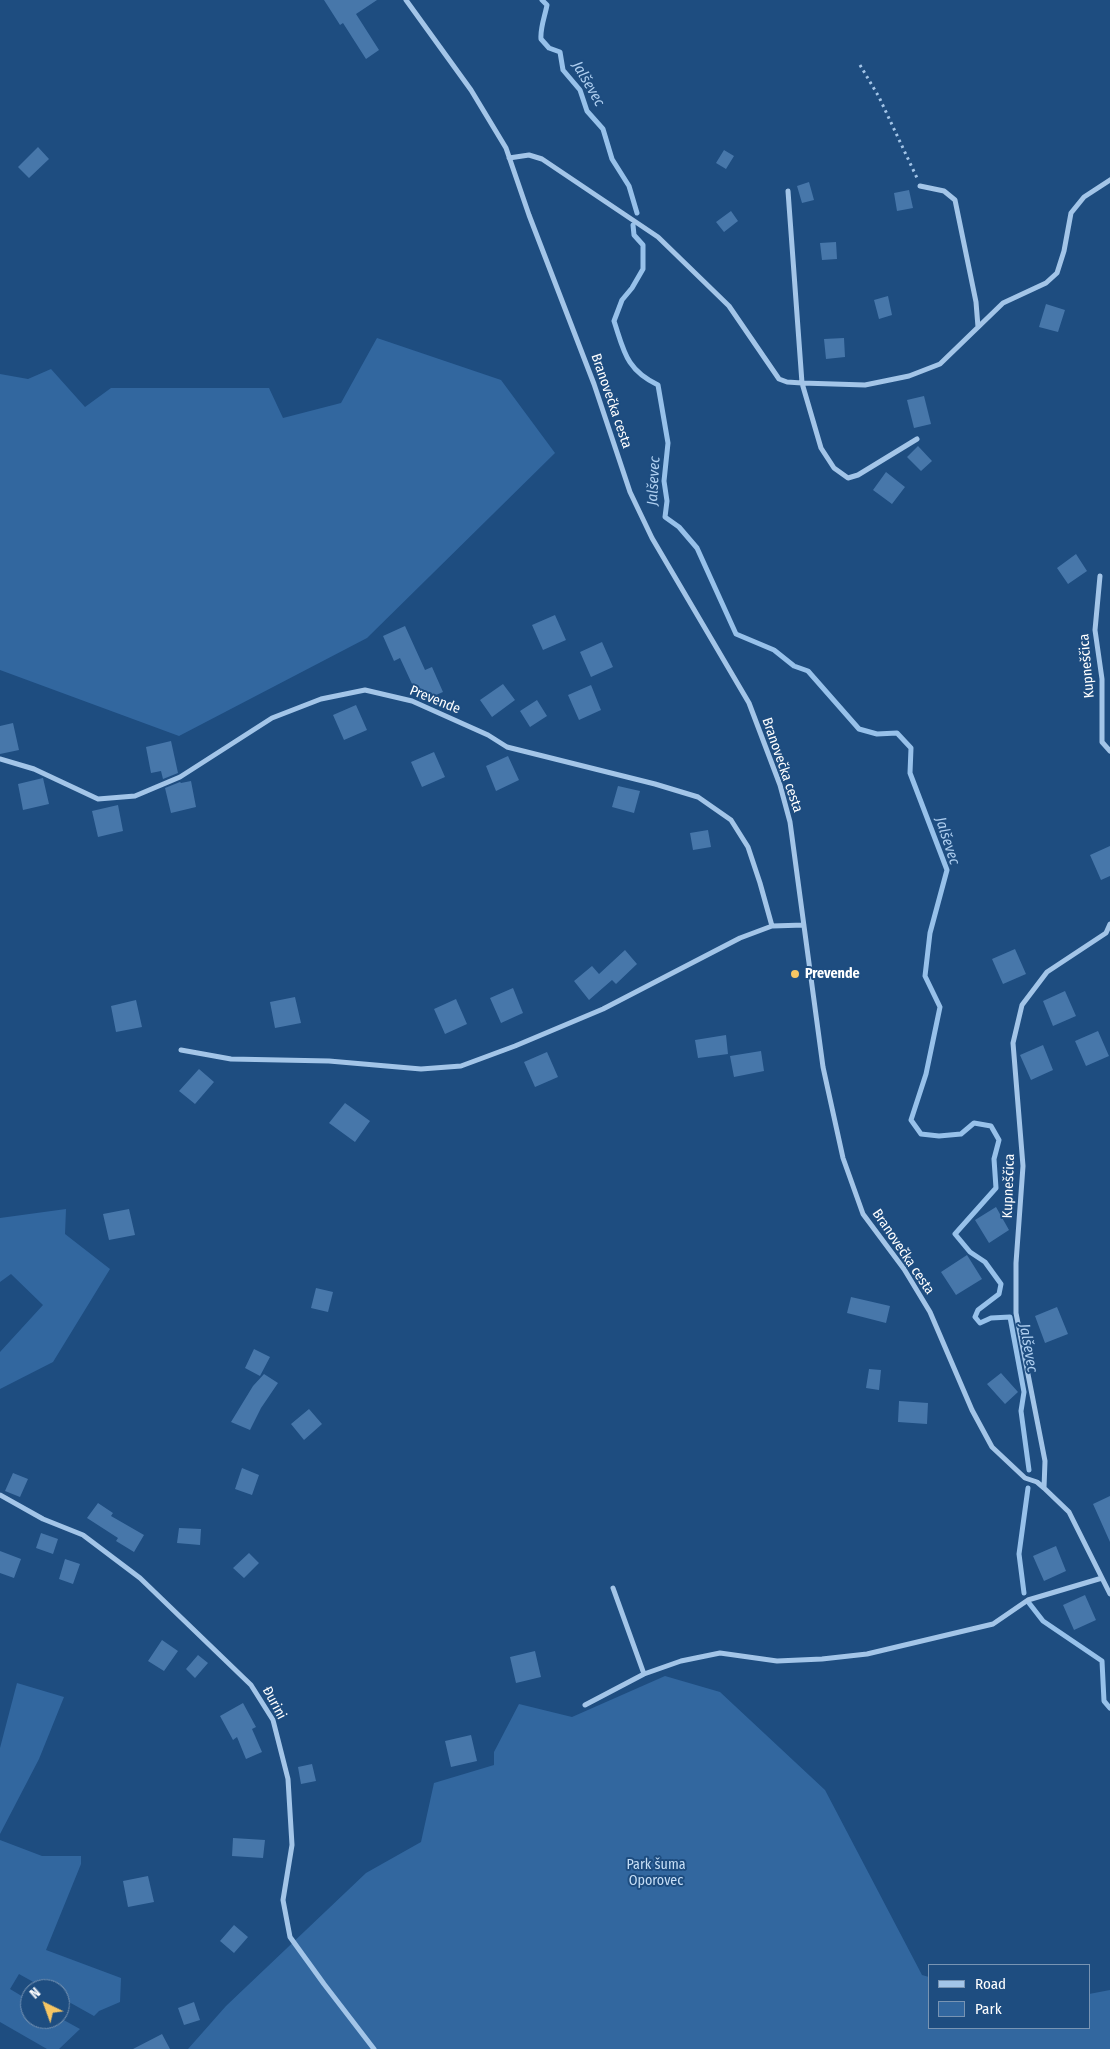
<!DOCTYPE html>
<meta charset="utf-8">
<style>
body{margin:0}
#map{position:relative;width:1110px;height:2049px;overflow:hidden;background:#1e4d80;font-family:"Fira Sans Condensed",sans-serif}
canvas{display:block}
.legend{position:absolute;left:928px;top:1964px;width:162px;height:65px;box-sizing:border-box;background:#1e4d80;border:1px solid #7894b3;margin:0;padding:6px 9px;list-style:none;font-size:15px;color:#fff}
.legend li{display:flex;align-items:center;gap:10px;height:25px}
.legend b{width:25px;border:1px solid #7894b3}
.north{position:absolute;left:20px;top:1979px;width:50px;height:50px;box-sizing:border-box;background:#1e4d80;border:1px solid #7894b3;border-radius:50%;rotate:318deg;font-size:14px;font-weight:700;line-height:20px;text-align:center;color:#fff}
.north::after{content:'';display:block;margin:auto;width:18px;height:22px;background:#f7c663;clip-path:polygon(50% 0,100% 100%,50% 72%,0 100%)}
</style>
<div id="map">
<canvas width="1110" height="2049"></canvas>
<ul class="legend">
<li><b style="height:6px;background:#a3c5e8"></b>Road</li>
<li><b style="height:14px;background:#32679f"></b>Park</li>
</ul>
<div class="north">N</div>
</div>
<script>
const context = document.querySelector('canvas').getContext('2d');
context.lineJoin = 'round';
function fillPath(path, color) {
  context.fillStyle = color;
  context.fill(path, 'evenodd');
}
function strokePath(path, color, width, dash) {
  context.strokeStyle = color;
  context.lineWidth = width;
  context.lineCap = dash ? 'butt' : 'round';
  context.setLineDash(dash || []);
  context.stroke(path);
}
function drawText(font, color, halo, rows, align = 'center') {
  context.font = font + ' "Fira Sans Condensed",sans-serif';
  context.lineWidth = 4;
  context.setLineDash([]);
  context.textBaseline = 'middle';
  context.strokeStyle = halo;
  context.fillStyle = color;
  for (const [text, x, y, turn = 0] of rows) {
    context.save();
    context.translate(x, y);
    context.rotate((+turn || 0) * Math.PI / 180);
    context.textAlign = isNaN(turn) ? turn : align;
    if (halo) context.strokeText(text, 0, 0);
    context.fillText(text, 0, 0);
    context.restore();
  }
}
fillPath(new Path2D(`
 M377,338L501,380L555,453L367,638L179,736L0,670V374L28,379L51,369L85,407L111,388H269L283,418L341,403Z
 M66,1209L65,1234L110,1269L53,1362L0,1389V1352L43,1305L11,1274L0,1282V1218Z
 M665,1676L720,1692L825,1790L922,1975L929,1977V2028H1089V1994L1110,1990V2049H188L226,2006L366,1873L421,1842L434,1783L494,1765V1752L519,1704L572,1717Z
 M17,1683L64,1697L39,1759L0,1834V1748Z
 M0,1840L42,1856H81V1864L46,1950L121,1978L120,2002L99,2011L94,2016L60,1997V1989H46L19,1974L10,1989L30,2001V2019L60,2018L80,2029L59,2049H47L0,2022Z`), '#32679f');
strokePath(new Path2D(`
 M542,0L547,5C545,16 540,28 541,39L549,48L560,52L563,70L580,90L587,111L603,129L612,159L629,186L637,213
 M633,225L634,235L643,245V269L632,288L622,300L614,321C624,351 626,370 658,385L668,443L664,481L667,501L665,517L679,527L697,548L736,634L774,650L794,666L808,671L859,729L877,734L897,733L911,748L910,773L947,870L930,933L925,976L940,1007L926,1074L911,1120L921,1134L939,1136L961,1134L974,1123L991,1126L999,1140L994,1159L996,1188L955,1234L970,1252L985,1262L1001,1284L999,1294L978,1310L975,1317L980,1323L991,1318L1010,1317L1024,1392L1021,1411L1029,1470
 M1024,1593L1019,1554L1028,1488
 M1029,1603L1043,1621L1102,1661L1104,1701L1110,1708`), '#97c1ea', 5);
fillPath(new Path2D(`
 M324,0H377L356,14L379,50L366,59L343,23L340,25Z
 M38,147L49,159L29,178L18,167Z
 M724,150L734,156L726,169L716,163Z
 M809,182L814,200L802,203L797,186Z
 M909,190L913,208L897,211L894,193Z
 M731,211L738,221L724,232L716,222Z
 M836,242L837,259L822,260L820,243Z
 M888,296L892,315L879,319L874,300Z
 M1046,304L1065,310L1058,332L1039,327Z
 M844,338L845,357L826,359L824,339Z
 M924,396L931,424L914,428L907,400Z
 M918,446L932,461L921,471L907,457Z
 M886,472L905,487L892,504L873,490Z
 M1076,554L1087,571L1068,584L1057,568Z
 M555,615L566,640L543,650L532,625Z
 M405,626L425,670L432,667L443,692L422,701L419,699L400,658L394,661L383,636Z
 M602,642L613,667L591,677L580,652Z
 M503,684L515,700L492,717L480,700Z
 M591,685L601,710L579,720L568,695Z
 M537,700L547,716L530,727L520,711Z
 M356,705L367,730L344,740L333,715Z
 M13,723L19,750L0,754V726Z
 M171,741L178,773L163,779L161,771L151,773L146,747Z
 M434,752L445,777L422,787L411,762Z
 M508,756L519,780L496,791L486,766Z
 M43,778L49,804L23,810L18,784Z
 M191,781L196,807L171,813L165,788L180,782L181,783Z
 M618,786L640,791L634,813L612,807Z
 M118,805L123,831L98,837L92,811Z
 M708,830L711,847L693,850L690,833Z
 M1110,846V876L1101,880L1090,855Z
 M1015,949L1026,974L1003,984L992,959Z
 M625,950L637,964L616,984L612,980L589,1000L574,981L592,966L599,974Z
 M513,988L523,1013L501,1023L490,998Z
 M1065,991L1076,1016L1053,1026L1043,1001Z
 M295,997L301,1023L275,1028L270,1002Z
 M456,999L467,1024L445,1034L434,1009Z
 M136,1000L142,1027L116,1032L111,1006Z
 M1098,1031L1109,1056L1086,1066L1075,1041Z
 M726,1035L728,1054L698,1058L695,1040Z
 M1043,1045L1053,1070L1031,1080L1020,1055Z
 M761,1051L764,1071L734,1077L730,1056Z
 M547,1052L558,1077L535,1087L524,1062Z
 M199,1069L214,1082L195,1104L179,1091Z
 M345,1103L370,1121L355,1142L329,1123Z
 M996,1207L1009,1230L989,1243L975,1220Z
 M129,1209L135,1235L109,1240L103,1214Z
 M967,1255L982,1279L956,1295L941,1272Z
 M316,1288L333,1292L328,1312L311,1308Z
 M851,1297L890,1306L886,1323L847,1313Z
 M1057,1307L1068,1334L1045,1343L1035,1316Z
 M254,1349L270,1357L260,1376L245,1368Z
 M869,1369L881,1370L879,1390L866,1388Z
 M1001,1373L1018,1392L1005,1404L987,1384Z
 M264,1374L278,1383L261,1408L250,1430L231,1422L253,1386Z
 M899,1401L928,1403L927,1424L898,1422Z
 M309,1409L322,1424L304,1440L291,1424Z
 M242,1468L259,1475L252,1495L235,1489Z
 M13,1473L28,1479L20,1497L5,1491Z
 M1110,1496V1542L1093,1504Z
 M98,1503L113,1513L111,1516L144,1535L134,1552L116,1541L118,1538L87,1518Z
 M179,1528L201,1529L200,1545L177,1543Z
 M41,1533L58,1539L53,1554L36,1548Z
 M1056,1546L1066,1571L1044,1581L1033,1556Z
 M0,1551L21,1559L14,1578L0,1573Z
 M249,1553L259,1563L244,1578L233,1568Z
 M65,1559L80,1564L73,1584L59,1579Z
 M1085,1595L1096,1620L1074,1630L1063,1605Z
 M162,1640L178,1651L164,1671L148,1661Z
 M535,1651L541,1677L516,1683L510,1657Z
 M198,1655L208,1663L195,1678L186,1669Z
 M243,1703L256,1727L252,1729L262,1752L246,1759L237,1737L233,1740L220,1716Z
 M471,1735L477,1761L451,1767L445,1741Z
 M312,1764L316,1781L301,1784L298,1767Z
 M233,1838L265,1840L263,1858L232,1856Z
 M148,1876L154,1902L128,1907L123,1881Z
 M234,1925L248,1937L234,1953L220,1941Z
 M194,2002L200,2020L184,2025L178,2008Z
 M162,2034L170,2049H133Z`), '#4777aa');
strokePath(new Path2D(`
 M860,65L879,97L917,178`), '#a3c5e8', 3, [2.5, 4]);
strokePath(new Path2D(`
 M406,0L471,90L506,148L529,215L594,384L630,492L652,538L749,703L780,785L790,822L823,1067L843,1158L863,1214L904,1269L930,1312L972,1410L992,1447L1025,1478L1037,1482L1044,1488L1069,1512L1110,1594
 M509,158L529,155L542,159L658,237L729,306L779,379L787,382L802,383L865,385L909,376L940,364L1003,303L1046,283L1057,273L1064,251L1071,213L1084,197L1110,180
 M920,186L944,191L955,200L976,302L978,327
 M788,191L802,383L821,448L834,468L848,478L858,475L917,439
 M1100,576L1095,630L1102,679V742L1110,751
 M0,759L34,769L98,799L135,796L180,777L272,718L321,699L365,690L412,701L488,735L507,747L655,784L698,797L731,820L748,847L760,883L772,926L804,925
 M181,1050L231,1059L329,1061L421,1069L461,1066L515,1046L603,1009L740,938L772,926
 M1044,1488L1045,1461L1016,1313V1263L1023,1166L1013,1043L1022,1005L1047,972L1106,933L1110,924
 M0,1495L43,1519L83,1535L140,1578L251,1685L273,1720L288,1779L292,1845L283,1900L290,1937L324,1984L374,2049
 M613,1588L644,1674
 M585,1705L644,1674L681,1661L720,1653L777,1661L822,1659L867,1654L993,1624L1028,1600L1102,1578`), '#a3c5e8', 5);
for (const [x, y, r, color] of [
 [795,974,5,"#f7c663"]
]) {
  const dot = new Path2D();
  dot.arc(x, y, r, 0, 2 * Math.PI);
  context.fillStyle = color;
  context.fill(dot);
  strokePath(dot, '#1e4d80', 2);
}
drawText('14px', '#fff', '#1e4d80', [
 ["Branovečka cesta",611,401,71],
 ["Kupneščica",1087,666,-95],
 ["Prevende",435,700,22],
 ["Branovečka cesta",782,765,71],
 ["Kupneščica",1009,1186,-88],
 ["Branovečka cesta",903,1252,56],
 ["Đurini",274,1703,62]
]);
drawText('bold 14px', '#fff', '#1e4d80', [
 ["Prevende",805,974]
], 'left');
drawText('14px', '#c7dff6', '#1e4d80', [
 ["Park šuma",656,1865],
 ["Oporovec",656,1881]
]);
drawText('italic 15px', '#afcff0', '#1e4d80', [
 ["Jalševec",588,84,60],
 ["Jalševec",654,481,-87],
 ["Jalševec",947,841,72],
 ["Jalševec",1028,1348,80]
]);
</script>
